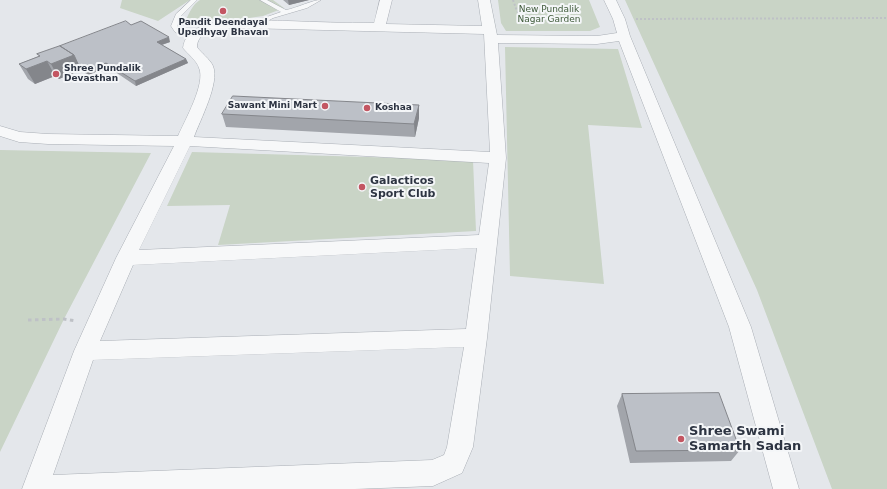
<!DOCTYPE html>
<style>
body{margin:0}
canvas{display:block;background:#e4e7eb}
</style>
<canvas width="887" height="489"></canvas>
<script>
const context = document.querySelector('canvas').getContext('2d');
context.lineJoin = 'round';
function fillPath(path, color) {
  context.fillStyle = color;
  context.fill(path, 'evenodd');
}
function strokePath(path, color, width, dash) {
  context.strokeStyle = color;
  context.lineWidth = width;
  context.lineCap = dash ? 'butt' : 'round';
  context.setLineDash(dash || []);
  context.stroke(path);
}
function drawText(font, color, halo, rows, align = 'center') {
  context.font = font + ' "DejaVu Sans",sans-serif';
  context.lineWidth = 4;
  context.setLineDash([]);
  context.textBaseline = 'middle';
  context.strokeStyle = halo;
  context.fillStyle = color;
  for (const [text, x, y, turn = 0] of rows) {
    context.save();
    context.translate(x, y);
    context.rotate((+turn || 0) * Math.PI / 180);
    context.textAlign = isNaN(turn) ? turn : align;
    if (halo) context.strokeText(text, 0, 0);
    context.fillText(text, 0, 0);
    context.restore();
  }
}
fillPath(new Path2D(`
 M122,0H190L158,21L120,8Z
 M200,0H273L284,8L263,16L235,20H186C189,13 193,4 200,0Z
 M498,0H589L600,27L590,31H506L501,23Z
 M625,0H887V489H832L757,290Z
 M505,47L618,49L642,128L588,125L604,284L510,276Z
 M0,150L151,153L64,319L0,452Z
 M192,152L473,160L476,231L218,245L230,205L167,206Z`), '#c9d4c6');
const lane = new Path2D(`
 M191,0H197L181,16L177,26L179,30L194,38V40L192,41L175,32L171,26L176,14Z
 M260,0H267L286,10C297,8 312,0 321,0L307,8L273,18L256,27L253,25L261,19L281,12Z`);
const street = new Path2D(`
 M380,0H392L386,24L482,26L478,0H490L497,35L597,36L617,33L613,19L604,0H616L625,19L630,36L751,327L799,489H773L729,327L619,41L597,44L498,43L506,158L487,338L473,447L462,473L433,486L355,489H22L74,351L116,258L174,146L48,144L19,142L0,136V126L20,132L48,134L178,136C185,120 206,83 199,68C197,61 188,54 183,48C184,39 189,33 196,29C221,16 261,21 288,21C316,22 345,23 374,23ZM244,28L484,34L490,152L194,137C200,120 220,83 213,66C210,59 201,53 197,47C197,27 229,29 244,28ZM190,146L489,163L479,235L139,250ZM477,248L466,329L100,341L133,265ZM464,347L447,447L444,455L432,460L53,475L93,360Z`);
strokePath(lane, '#a9aeb5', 1);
strokePath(street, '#a9aeb5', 1);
strokePath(new Path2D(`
 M513,0L517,11L528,24
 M636,19L887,18`), '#bec1c6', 2, [2, 2]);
strokePath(new Path2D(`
 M28,320L64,319L76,321`), '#bec1c6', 3, [3.5, 3.5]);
fillPath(lane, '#f7f8f9');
fillPath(street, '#f7f8f9');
fillPath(new Path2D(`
 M283,0H309L289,5Z
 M131,25L170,42L162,45L186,59L188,63L136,86L108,67L88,75L81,70L59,79L55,76L35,84L28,79L19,64L39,56L37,54L60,46Z
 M419,105V118L415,137L226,127L222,114Z
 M622,394L740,450L731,461L630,463L617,406Z`), '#a2a5ab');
fillPath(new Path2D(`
 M288,0H309L289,5Z
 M169,37L170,42L158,46L157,42Z
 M74,55L81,70L59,79L51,64Z
 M186,59L188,63L136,86L135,81Z
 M47,61L55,76L35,84L26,69Z
 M106,63L108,67L88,75L86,71Z
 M419,105V118L415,137L414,124Z`), '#84868b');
const building = new Path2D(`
 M126,21L131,25L141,21L169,37L157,42L186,59L135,81L106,63L86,71L79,66L74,55L60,46Z
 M60,46L74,55L51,64L47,61L26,69L19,64L40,56L37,54Z
 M233,96L419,105L414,124L222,114Z
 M719,393L740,450L636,451L622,394Z`);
fillPath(building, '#bcc0c7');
strokePath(building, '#84868b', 1);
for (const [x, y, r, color] of [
 [223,11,4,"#c35662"],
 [56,74,4,"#c35662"],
 [325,106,4,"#c35662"],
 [367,108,4,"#c35662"],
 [362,187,4,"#c35662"],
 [681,439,4,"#c35662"]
]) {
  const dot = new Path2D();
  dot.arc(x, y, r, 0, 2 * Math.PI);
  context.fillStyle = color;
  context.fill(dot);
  strokePath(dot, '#f4f6f8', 1.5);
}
drawText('9px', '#415c3c', '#f4f6f8', [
 ["New Pundalik",549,10],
 ["Nagar Garden",549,20]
]);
drawText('bold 9px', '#2d3442', '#f4f6f8', [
 ["Pandit Deendayal",223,23,"center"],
 ["Upadhyay Bhavan",223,33,"center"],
 ["Shree Pundalik",64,69],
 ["Devasthan",64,79],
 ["Sawant Mini Mart",317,106,"right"],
 ["Koshaa",375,108]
], 'left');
drawText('bold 11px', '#2d3442', '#f4f6f8', [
 ["Galacticos",370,181],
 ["Sport Club",370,194]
], 'left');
drawText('bold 13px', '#2d3442', '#f4f6f8', [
 ["Shree Swami",689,432],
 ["Samarth Sadan",689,447]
], 'left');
</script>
